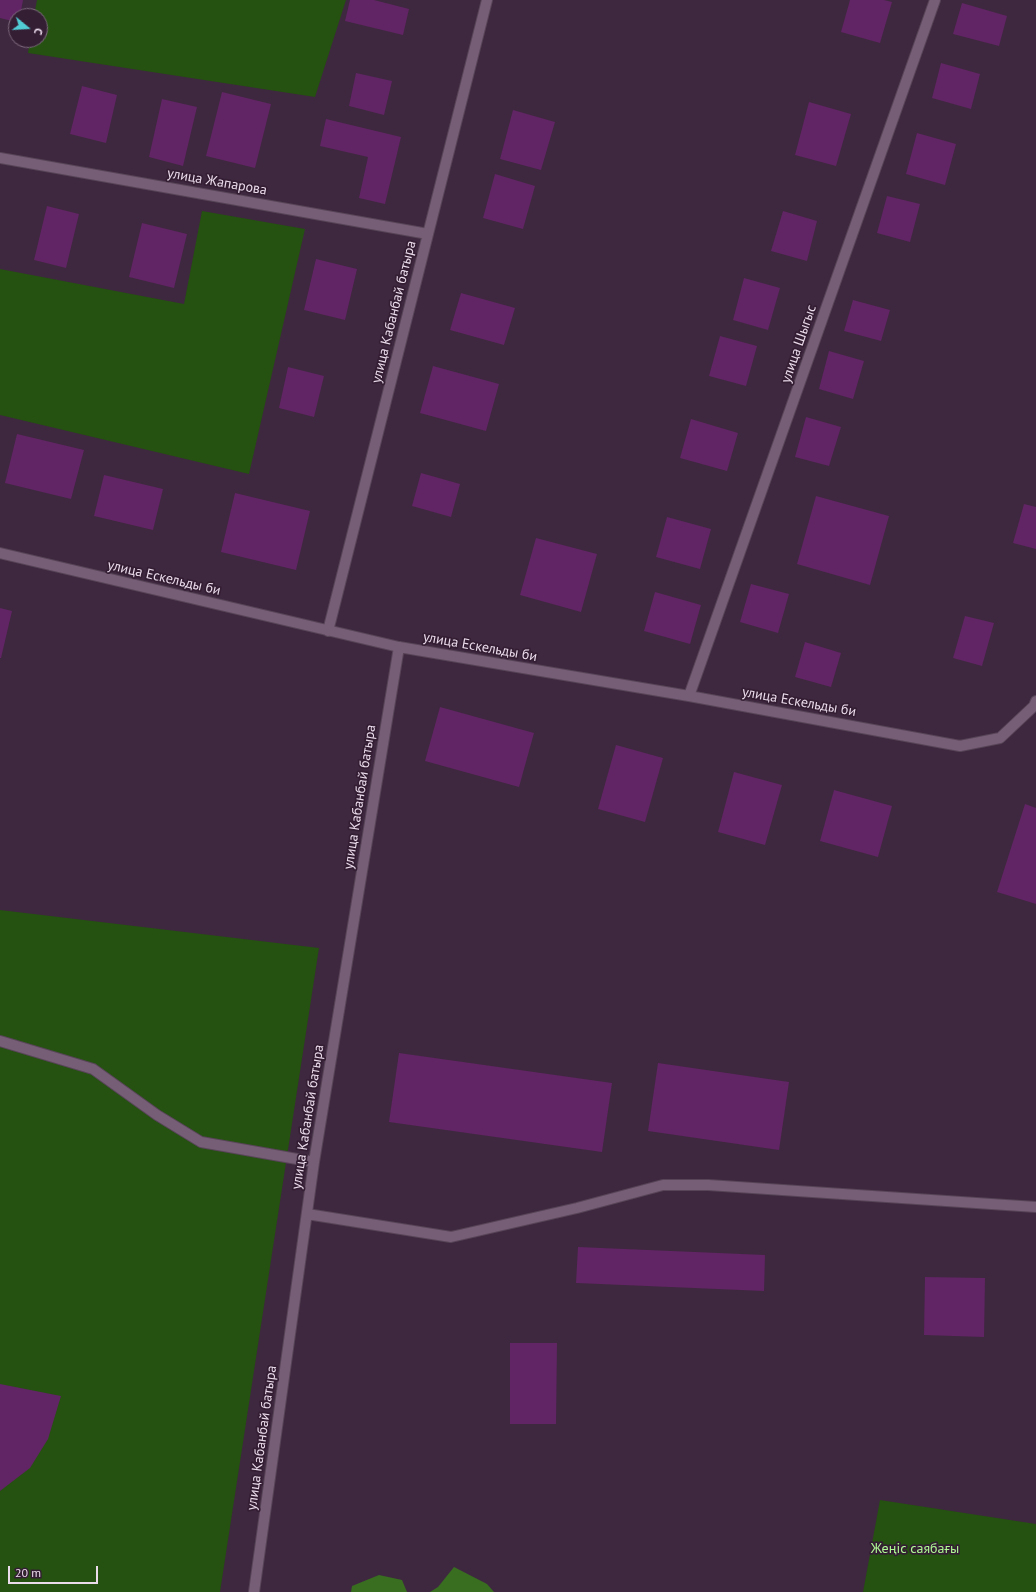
<!DOCTYPE html>
<meta charset="utf-8">
<style>
body{margin:0}
#map{position:relative;width:1036px;height:1592px;overflow:hidden;background:#3e283f;font-family:"PT Sans",sans-serif}
canvas{display:block}
.north{position:absolute;left:8px;top:8px;width:40px;height:40px;box-sizing:border-box;background:#341e34;border:1px solid #7d6a7d;border-radius:50%;rotate:108deg;font-size:11px;font-weight:700;line-height:16px;text-align:center;color:#ebdceb}
.north::after{content:'';display:block;margin:auto;width:14px;height:18px;background:#51ccd5;clip-path:polygon(50% 0,100% 100%,50% 72%,0 100%)}
.scale{position:absolute;left:8px;top:1566px;width:90px;height:18px;box-sizing:border-box;border:2px solid #ebdceb;border-top:0;padding-left:5px;font-size:12px;line-height:14px;white-space:nowrap;color:#ebdceb;-webkit-text-stroke:3px #341e34;paint-order:stroke}
</style>
<div id="map">
<canvas width="1036" height="1592"></canvas>
<div class="north">С</div>
<div class="scale">20 m</div>
</div>
<script>
const context = document.querySelector('canvas').getContext('2d');
context.lineJoin = 'round';
function fillPath(path, color) {
  context.fillStyle = color;
  context.fill(path, 'evenodd');
}
function strokePath(path, color, width, dash) {
  context.strokeStyle = color;
  context.lineWidth = width;
  context.lineCap = dash ? 'butt' : 'round';
  context.setLineDash(dash || []);
  context.stroke(path);
}
function drawText(font, color, halo, rows, align = 'center') {
  context.font = font + ' "PT Sans",sans-serif';
  context.lineWidth = 3.5;
  context.setLineDash([]);
  context.textBaseline = 'middle';
  context.strokeStyle = halo;
  context.fillStyle = color;
  for (const [text, x, y, turn = 0] of rows) {
    context.save();
    context.translate(x, y);
    context.rotate((+turn || 0) * Math.PI / 180);
    context.textAlign = isNaN(turn) ? turn : align;
    if (halo) context.strokeText(text, 0, 0);
    context.fillText(text, 0, 0);
    context.restore();
  }
}
fillPath(new Path2D(`
 M37,0H346L315,97L28,53L30,40H40V16H34Z
 M202,211L305,229L249,474L0,415V269L184,304Z
 M0,910L319,948L220,1592H0Z
 M880,1500L1036,1524V1592H863Z`), '#255111');
fillPath(new Path2D(`
 M454,1567L487,1584L494,1592H430L438,1587Z
 M379,1575L402,1580L407,1592H351L352,1586Z`), '#396e21');
fillPath(new Path2D(`
 M0,0H23L20,16H16V22L0,18Z
 M350,0H374L409,9L403,35L345,21Z
 M850,0H884L892,2L880,43L841,32Z
 M962,3L1007,16L999,46L953,34Z
 M941,63L980,74L971,109L932,98Z
 M356,73L392,81L384,115L349,106Z
 M82,86L117,95L106,143L70,134Z
 M222,92L271,104L255,168L206,156Z
 M162,99L197,107L183,166L149,157Z
 M809,102L851,114L836,166L795,155Z
 M513,110L555,122L541,170L500,159Z
 M326,119L401,137L385,204L359,198L368,157L320,146Z
 M917,133L956,144L945,185L906,174Z
 M495,174L535,186L523,229L483,218Z
 M887,196L920,204L910,242L877,233Z
 M47,206L79,214L66,268L34,260Z
 M783,211L817,221L807,261L771,251Z
 M142,223L187,234L174,288L129,277Z
 M316,259L357,269L345,320L304,310Z
 M744,278L780,288L768,330L733,320Z
 M461,293L515,308L504,345L450,330Z
 M853,300L890,310L881,341L844,331Z
 M720,336L757,346L746,386L709,376Z
 M829,351L864,361L853,399L819,389Z
 M433,366L499,384L486,431L420,413Z
 M288,367L324,376L314,417L279,408Z
 M806,417L841,427L829,466L795,457Z
 M691,419L738,433L727,471L680,458Z
 M17,434L84,450L71,499L5,483Z
 M421,473L460,484L451,517L412,506Z
 M104,475L163,489L153,530L94,516Z
 M235,493L310,511L296,570L221,552Z
 M816,496L889,516L870,585L797,564Z
 M1024,504L1036,507V549L1013,543Z
 M667,517L711,529L700,569L656,557Z
 M536,538L597,554L581,612L520,595Z
 M751,584L789,594L778,633L740,622Z
 M655,592L701,605L690,644L644,631Z
 M0,608L12,611L1,658H0Z
 M965,616L994,623L982,666L953,658Z
 M805,642L841,653L831,687L795,677Z
 M440,707L534,733L519,787L425,761Z
 M616,745L663,758L645,822L598,809Z
 M734,772L782,785L765,845L718,832Z
 M834,790L892,806L878,857L820,841Z
 M1025,804L1036,808V904L997,892Z
 M399,1053L612,1083L602,1152L389,1122Z
 M658,1063L789,1082L779,1150L648,1131Z
 M578,1247L765,1255L764,1291L576,1283Z
 M925,1277L985,1278L984,1337L924,1335Z
 M510,1343H557L556,1424H510Z
 M0,1384L61,1396L48,1439L30,1468L0,1491Z`), '#612464');
const minor = new Path2D(`
 M0,158L428,234
 M0,553L399,647L689,696L960,746L1000,738L1034,706L1036,701
 M328,631L487,0
 M689,696L935,0
 M0,1041L93,1069L157,1115L201,1142L314,1162
 M307,1214L451,1237L577,1208L663,1185H708L1036,1207
 M254,1592L314,1162L399,647`);
strokePath(minor, '#584558', 12);
strokePath(minor, '#775e77', 10);
drawText('14px', '#ebdceb', '#341e34', [
 ["улица Жапарова",217,182,10],
 ["улица Кабанбай батыра",394,312,-76],
 ["улица Шыгыс",799,344,-71],
 ["улица Ескельды би",164,578,13],
 ["улица Ескельды би",480,647,10],
 ["улица Ескельды би",799,702,10],
 ["улица Кабанбай батыра",360,797,-81],
 ["улица Кабанбай батыра",308,1117,-81],
 ["улица Кабанбай батыра",262,1438,-82]
]);
drawText('14px', '#aef993', '#341e34', [
 ["Жеңіс саябағы",915,1549]
]);
</script>
